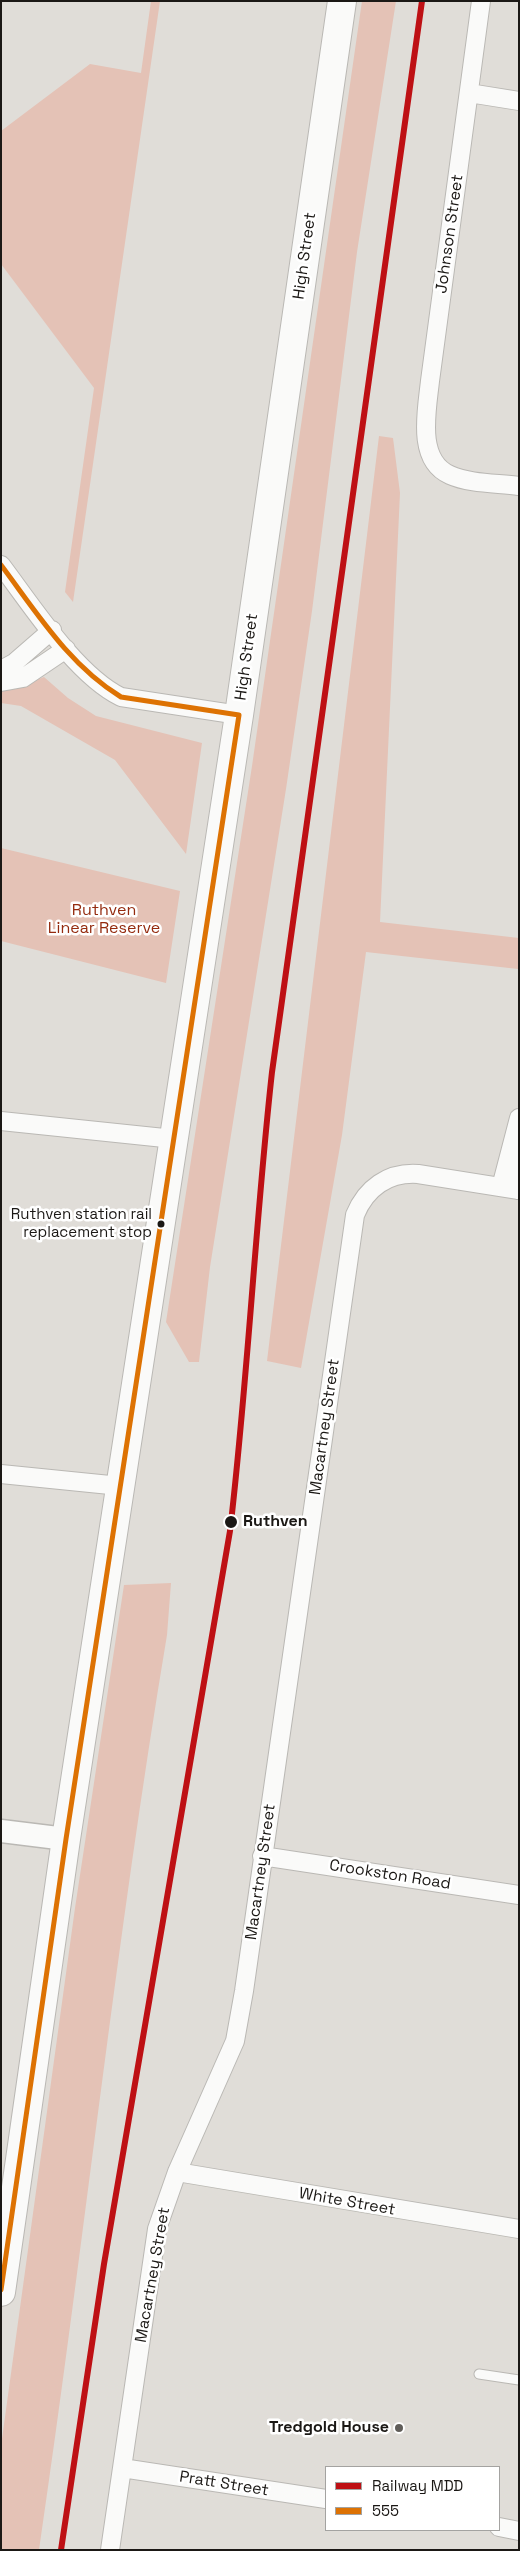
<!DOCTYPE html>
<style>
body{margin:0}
#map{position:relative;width:520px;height:2551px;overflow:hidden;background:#e0ddd8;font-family:"Space Grotesk",sans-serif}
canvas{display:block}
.frame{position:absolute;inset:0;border:2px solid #1b1815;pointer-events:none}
.legend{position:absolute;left:325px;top:2466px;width:175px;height:65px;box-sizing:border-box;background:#fff;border:1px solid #a4a3a1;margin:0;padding:6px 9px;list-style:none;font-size:15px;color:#1b1815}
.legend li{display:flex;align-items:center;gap:10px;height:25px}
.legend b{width:25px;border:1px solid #a4a3a1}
</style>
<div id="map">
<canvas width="520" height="2551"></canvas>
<div class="frame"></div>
<ul class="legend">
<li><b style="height:6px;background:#be1014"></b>Railway MDD</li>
<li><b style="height:6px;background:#dd7203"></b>555</li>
</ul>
</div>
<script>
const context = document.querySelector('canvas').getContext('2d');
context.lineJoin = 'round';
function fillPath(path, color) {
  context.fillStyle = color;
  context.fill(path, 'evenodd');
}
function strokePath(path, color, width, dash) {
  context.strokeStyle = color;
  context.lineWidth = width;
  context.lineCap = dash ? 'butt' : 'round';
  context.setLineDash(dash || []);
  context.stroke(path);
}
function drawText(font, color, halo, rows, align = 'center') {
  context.font = font + ' "Space Grotesk",sans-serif';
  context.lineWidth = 5;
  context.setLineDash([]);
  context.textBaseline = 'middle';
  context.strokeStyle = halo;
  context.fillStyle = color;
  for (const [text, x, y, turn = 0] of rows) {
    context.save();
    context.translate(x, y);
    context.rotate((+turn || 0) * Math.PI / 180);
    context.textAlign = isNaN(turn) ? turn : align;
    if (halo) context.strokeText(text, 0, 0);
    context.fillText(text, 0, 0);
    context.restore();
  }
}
fillPath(new Path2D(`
 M151,1H160L73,602L65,592L94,388L1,264V131L90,64L141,73Z
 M362,1H396L357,252L312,611L286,789L210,1267L199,1362H189L166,1322L252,766Z
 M379,436L393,438L400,493L380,922L519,938V966L518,969L366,952L342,1135L301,1368L267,1361Z
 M44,677L68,698L96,716L202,743L186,854L115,760L21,706L1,703V689L19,687Z
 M1,848L180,891L166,983L1,941Z
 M171,1583L167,1635C116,1939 84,2245 39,2550H1V2446L75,1908L124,1585Z`), '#e4c2b6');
const service = new Path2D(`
 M479,2374L519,2380`);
const minor = new Path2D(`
 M481,1L430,381C427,410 416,460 450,475C470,484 498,483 519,486
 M469,93L519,101
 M1,565C32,606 76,675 121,697L239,715
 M1,670L14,663L52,630
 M1,682L23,678L66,649
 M1,1121L174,1139
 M501,1187L519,1118
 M517,1190L519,1164
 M1,1474L120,1486
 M262,1856L519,1895
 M177,2172L519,2229
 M122,2468L326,2499
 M499,2527L519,2531
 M110,2550L157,2229L177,2172L235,2041L244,1991L355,1215C366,1188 388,1172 418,1174L519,1190`);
const tertiary = new Path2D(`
 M1,1831L66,1839`);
const primary = new Path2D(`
 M1,2292L66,1839L239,715L342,1`);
strokePath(service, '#bab8b4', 11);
strokePath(minor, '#bab8b4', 20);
strokePath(tertiary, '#bab8b4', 25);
strokePath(primary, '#bab8b4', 30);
strokePath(service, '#fafaf9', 9);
strokePath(minor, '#fafaf9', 18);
strokePath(tertiary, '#fafaf9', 22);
strokePath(primary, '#fafaf9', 28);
strokePath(new Path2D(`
 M1,565C37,613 69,665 121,697L239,715
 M1,2290L66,1839L239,715`), '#dd7203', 5);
strokePath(new Path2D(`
 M61,2550L104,2264L230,1531C248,1378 255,1225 272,1072L422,1`), '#be1014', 6);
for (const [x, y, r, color] of [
 [161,1224,4.5,"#1b1815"],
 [231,1522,7,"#1b1815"],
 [399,2428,5,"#605d59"]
]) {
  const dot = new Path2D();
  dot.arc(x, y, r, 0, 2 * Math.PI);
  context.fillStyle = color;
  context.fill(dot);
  strokePath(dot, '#fff', 2);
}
drawText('15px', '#1b1815', '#fff', [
 ["Ruthven station rail",152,1215],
 ["replacement stop",152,1233]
], 'right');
drawText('16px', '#1b1815', '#fff', [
 ["Johnson Street",450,234,-82],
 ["High Street",305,256,-82],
 ["High Street",247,657,-82],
 ["Macartney Street",325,1427,-82],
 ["Macartney Street",261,1872,-82],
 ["Crookston Road",390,1875,9],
 ["White Street",347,2202,10],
 ["Macartney Street",153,2275,-80],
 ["Pratt Street",224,2484,9]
]);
drawText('16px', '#942b0f', '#fff', [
 ["Ruthven",104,911],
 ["Linear Reserve",104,929]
]);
drawText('bold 16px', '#1b1815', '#fff', [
 ["Ruthven",243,1522]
], 'left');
drawText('bold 16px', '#1b1815', '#fff', [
 ["Tredgold House",389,2428]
], 'right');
</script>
